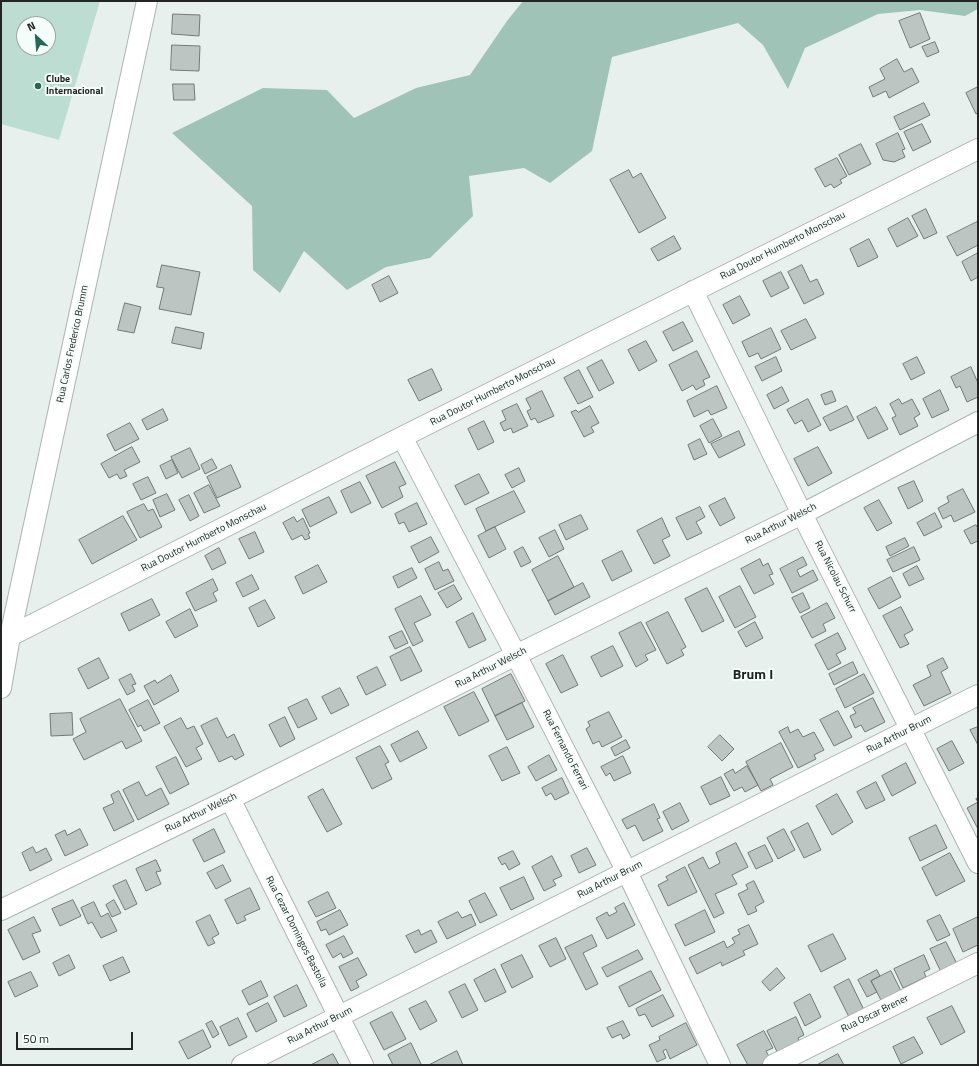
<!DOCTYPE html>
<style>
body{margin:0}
#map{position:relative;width:979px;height:1066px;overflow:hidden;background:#e8f0ed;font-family:"Titillium Web",sans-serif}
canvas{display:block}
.frame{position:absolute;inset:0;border:2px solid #222524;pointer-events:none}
.north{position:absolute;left:16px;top:16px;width:40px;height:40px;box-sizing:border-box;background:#f5fdfa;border:1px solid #a1a7a4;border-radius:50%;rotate:334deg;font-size:11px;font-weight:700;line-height:16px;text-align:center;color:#222524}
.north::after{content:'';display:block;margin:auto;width:14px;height:18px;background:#276755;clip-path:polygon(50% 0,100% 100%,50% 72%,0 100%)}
.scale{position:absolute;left:16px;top:1032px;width:117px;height:18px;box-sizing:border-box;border:2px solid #222524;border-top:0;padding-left:5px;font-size:12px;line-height:14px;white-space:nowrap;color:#222524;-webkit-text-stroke:3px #f5fdfa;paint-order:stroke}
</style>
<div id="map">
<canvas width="979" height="1066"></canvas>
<div class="frame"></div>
<div class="north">N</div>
<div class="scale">50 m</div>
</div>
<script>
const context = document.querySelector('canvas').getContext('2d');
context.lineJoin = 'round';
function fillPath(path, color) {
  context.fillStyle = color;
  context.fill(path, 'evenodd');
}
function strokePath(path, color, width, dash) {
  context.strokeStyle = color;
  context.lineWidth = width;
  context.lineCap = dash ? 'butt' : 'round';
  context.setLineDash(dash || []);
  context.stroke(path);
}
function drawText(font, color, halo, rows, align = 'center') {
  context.font = font + ' "Titillium Web",sans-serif';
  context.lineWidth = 4;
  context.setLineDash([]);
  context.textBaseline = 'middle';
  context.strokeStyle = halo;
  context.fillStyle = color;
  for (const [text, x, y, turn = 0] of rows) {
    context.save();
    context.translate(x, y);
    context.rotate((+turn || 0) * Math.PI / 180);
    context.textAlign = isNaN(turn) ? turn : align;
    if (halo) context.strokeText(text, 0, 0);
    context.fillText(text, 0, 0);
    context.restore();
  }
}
fillPath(new Path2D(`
 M1,1H100L59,140L1,124ZM24,24H48V48H24Z`), '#bcddd1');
fillPath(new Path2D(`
 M523,1H978V9L965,16L920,10L878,14L805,48L788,89L763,45L738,23L612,57L592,151L550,183L524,168L469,176L473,216L430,258L386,267L347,290L304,251L280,293L253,270L252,206L172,133L263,88L327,90L354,118L416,88L470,75L507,21Z`), '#9fc4b7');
const building = new Path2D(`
 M920,13L930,39L910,48L899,21Z
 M173,14L200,15L199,36L172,34Z
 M935,42L939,52L927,57L922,47Z
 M172,45L200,46L199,71L171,70Z
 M897,59L904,72L912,68L919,82L889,98L886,91L873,97L869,87L885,79L880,69Z
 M173,84H194L195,100H174Z
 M978,87V113L976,114L966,93Z
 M924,103L930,115L900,130L894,117Z
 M922,124L931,142L913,151L904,132Z
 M898,133L905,149L902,150L905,157L894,162L883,160L876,144Z
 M861,144L871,164L849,175L839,155Z
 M837,158L847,176L840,180L842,183L834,188L831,184L825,187L815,169Z
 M629,170L633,178L641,173L666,218L639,233L610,180Z
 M926,209L937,233L924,239L912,216Z
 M908,218L918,236L897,247L888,229Z
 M977,222L978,224V245L957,256L947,237Z
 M674,236L681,249L658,261L651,249Z
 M869,239L878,257L858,267L850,249Z
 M978,253V277L971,281L962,262Z
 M162,265L200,272L191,315L159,309L164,288L157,287Z
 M802,265L810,282L817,279L824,294L804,304L788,272Z
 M781,272L789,288L771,297L763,281Z
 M389,276L398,293L380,302L372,285Z
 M740,296L750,315L733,324L723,305Z
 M125,303L141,307L134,333L118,330Z
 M806,319L816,338L791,350L781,331Z
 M683,322L693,341L673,351L663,332Z
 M176,327L204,333L201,349L172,343Z
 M771,328L781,349L761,359L758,353L749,357L742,342Z
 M646,341L657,361L639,371L628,350Z
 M697,351L710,377L703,380L705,385L696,390L693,385L682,391L669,365Z
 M776,357L782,371L762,381L755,367Z
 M917,357L925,373L911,380L903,364Z
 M602,360L614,383L599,391L587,368Z
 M971,367L978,383V397L967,402L960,386L956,388L951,377Z
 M432,369L442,390L419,401L408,380Z
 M579,370L593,397L578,404L564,378Z
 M717,386L727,408L711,415L708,410L694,417L687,401Z
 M782,387L789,401L774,409L767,395Z
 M940,390L949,410L932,418L923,399Z
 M542,391L554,416L538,423L535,418L531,420L527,411L531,409L526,399Z
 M832,391L836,401L825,405L821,395Z
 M808,399L821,425L808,432L802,420L795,424L787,410Z
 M899,399L902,404L912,399L920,414L914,418L918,426L900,435L892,418L896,416L890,404Z
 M517,404L528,426L513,433L511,428L504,431L500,423L506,420L502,411Z
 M590,406L599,423L591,427L594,432L584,437L571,412L576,410L578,412Z
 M847,406L854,420L830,431L823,418Z
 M876,407L888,429L868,439L857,417Z
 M163,409L168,420L147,430L142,420Z
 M713,419L722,436L709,443L700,426Z
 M484,421L494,442L478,450L468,429Z
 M130,423L139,439L115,451L107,435Z
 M739,431L745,445L719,458L711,444Z
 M700,439L707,454L694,460L688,445Z
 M132,447L140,462L124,470L127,476L120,479L117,474L109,478L101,464Z
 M818,447L832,473L808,486L794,459Z
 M190,448L200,469L182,478L171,457Z
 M212,459L217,468L205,474L201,465Z
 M172,460L178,473L166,479L160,466Z
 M395,462L406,484L399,487L403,497L382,508L366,476Z
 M231,465L241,487L217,498L207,477Z
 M519,468L525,481L512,488L505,475Z
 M479,474L489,493L465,505L455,486Z
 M148,477L156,493L141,500L133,484Z
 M914,481L923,501L908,509L898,488Z
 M360,482L371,503L351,513L341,491Z
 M209,485L220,506L204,513L194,493Z
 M963,489L975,512L954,522L951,515L943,519L938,508L949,502L947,497Z
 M514,491L525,512L486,531L476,509Z
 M167,494L175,510L160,517L153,500Z
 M189,495L199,516L190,521L179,500Z
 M329,497L337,513L310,527L302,510Z
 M725,498L735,518L720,526L709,506Z
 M879,500L892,523L877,531L864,508Z
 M417,503L427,524L409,532L404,522L399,524L395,514Z
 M144,504L148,511L153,509L162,527L140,538L127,512Z
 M700,507L705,517L696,522L702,533L687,540L676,518Z
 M935,513L942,527L924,536L917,523Z
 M581,515L588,529L566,540L559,525Z
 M123,516L137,540L92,564L79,540Z
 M294,517L297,522L303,518L310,533L308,534L310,538L305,540L302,535L292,540L283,523Z
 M662,518L670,536L662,540L670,556L654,564L637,531Z
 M976,525L978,528V541L971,544L964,531Z
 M495,527L506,549L489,558L478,536Z
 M555,530L564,549L549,557L539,538Z
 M255,532L264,552L249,559L239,539Z
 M431,537L439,552L419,563L411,547Z
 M905,538L909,546L890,556L886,547Z
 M523,547L531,562L521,567L514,552Z
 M914,547L920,560L893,572L887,560Z
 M219,548L226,563L212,570L205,556Z
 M622,551L632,571L612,581L602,561Z
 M558,556L574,587L548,601L532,570Z
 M803,557L807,565L797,570L800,577L813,570L818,580L792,593L780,569Z
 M760,559L763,566L768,563L773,574L769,575L774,584L754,594L741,569Z
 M439,562L443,571L448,569L454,581L435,590L425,569Z
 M318,565L327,582L303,594L295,577Z
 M917,566L924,579L909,586L903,574Z
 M412,568L417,578L398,588L393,577Z
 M252,575L259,589L243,597L236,583Z
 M891,577L901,597L879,609L868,589Z
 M213,579L218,590L213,593L217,601L195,611L186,593Z
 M583,583L590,597L555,615L548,601Z
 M454,585L462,599L447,608L438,593Z
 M740,586L756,617L735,628L719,597Z
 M707,588L724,621L702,632L685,599Z
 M803,593L810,608L800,613L792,598Z
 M421,596L431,615L414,623L423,641L413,646L395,609Z
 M152,599L160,615L129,631L121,614Z
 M265,600L275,618L258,627L249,608Z
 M827,603L835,618L823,624L826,631L812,638L801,617Z
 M901,607L913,630L904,635L909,644L900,648L883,616Z
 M190,609L198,626L175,638L166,622Z
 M668,612L686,647L681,650L684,655L667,664L646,623Z
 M473,613L486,640L469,648L456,622Z
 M641,622L656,650L645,655L648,660L636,667L619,633Z
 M755,622L763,638L746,647L738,632Z
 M402,631L408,643L395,649L389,637Z
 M838,633L846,649L836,654L841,663L828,670L815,645Z
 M613,646L623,666L601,677L591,657Z
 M410,647L422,671L401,681L390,657Z
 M563,655L578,685L561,693L546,664Z
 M99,658L109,678L88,689L78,669Z
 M943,658L948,668L941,672L951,693L924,706L913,685L931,676L927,666Z
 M853,662L858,673L834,685L829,674Z
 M377,667L386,685L366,695L357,677Z
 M131,674L136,684L132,685L135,691L127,695L119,680Z
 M511,674L525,701L495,716L482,689Z
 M864,674L874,693L845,708L836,689Z
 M171,675L179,691L154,705L144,686L155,680L157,683Z
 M340,688L349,705L331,714L322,697Z
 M474,692L489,721L459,736L444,707Z
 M873,698L885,722L865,732L861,725L855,728L850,716L856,713L853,708Z
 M120,699L142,741L126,749L122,741L84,760L73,739L86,732L80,719Z
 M307,699L317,719L298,728L288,708Z
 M148,700L160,723L144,731L141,725L138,727L129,710Z
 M522,703L534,727L507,740L495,716Z
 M838,711L852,737L834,746L820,720Z
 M609,712L622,737L602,747L599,741L593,744L586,729L590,726L588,722Z
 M72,713L73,735L51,736L50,714Z
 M285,717L295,739L280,747L269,725Z
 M181,718L187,729L194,726L203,744L196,748L202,759L186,767L164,727Z
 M217,718L227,738L234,734L244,755L235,760L232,756L219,762L201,726Z
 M788,727L790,733L798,729L803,737L814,732L824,750L814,755L816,759L798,768L779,732Z
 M978,727V745L970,730Z
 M418,731L427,748L400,762L391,745Z
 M720,735L734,749L722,761L708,747Z
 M626,740L630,748L615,756L611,748Z
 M952,741L964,763L949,771L937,749Z
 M781,743L793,767L770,779L773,785L761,791L746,762Z
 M380,746L389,762L385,764L392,779L372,789L356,758Z
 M507,747L520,773L502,781L489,756Z
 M549,755L557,770L536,781L528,767Z
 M623,756L631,773L614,781L610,773L606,776L601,767Z
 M176,757L189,784L170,794L156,767Z
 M906,763L916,783L892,796L882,776Z
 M747,766L758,785L745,792L742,787L734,791L724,774L733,769L735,773Z
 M721,777L730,796L710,805L701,787Z
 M562,778L569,793L555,800L551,793L546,796L542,788Z
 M139,782L146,796L161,788L169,804L138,820L123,790Z
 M876,782L885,800L866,809L857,792Z
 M323,789L342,824L327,832L308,797Z
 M119,791L134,821L114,831L103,808L114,803L111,795Z
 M837,794L853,822L832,835L816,806Z
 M978,798V829L967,808L978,802L976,799Z
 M680,803L689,821L672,830L663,812Z
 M654,804L660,818L657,819L663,831L643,841L635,825L627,829L622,820Z
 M808,823L821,850L804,858L791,832Z
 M936,825L947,848L920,861L909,838Z
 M80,829L88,845L65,856L55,835L65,830L67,835Z
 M214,829L225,852L204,862L193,840Z
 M784,829L795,850L778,859L767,838Z
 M736,843L748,867L732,875L737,884L715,894L724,913L714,918L688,865L703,857L709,869L720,863L716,853Z
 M765,845L773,861L756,869L748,853Z
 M33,847L36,853L46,848L52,860L30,871L22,853Z
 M587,848L596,865L579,873L571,856Z
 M513,851L520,864L509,870L505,863L502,865L498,858Z
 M950,853L965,881L936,896L922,868Z
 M552,856L562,876L553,880L556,885L544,891L532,867Z
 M156,860L161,871L156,872L161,884L146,891L136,869Z
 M223,865L231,881L216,889L207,873Z
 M685,867L697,892L668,906L658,885L668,880L666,877Z
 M524,877L534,899L511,910L500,888Z
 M126,880L137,904L125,910L113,886Z
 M754,881L764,902L755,907L757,911L748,915L738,894L748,889L746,885Z
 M250,888L260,909L244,916L246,920L237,924L225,900Z
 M328,892L336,908L316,917L308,902Z
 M485,893L497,915L480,923L469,901Z
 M73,900L81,916L60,926L52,909Z
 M114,900L121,913L112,917L106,905Z
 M94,902L101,917L108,913L117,931L101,938L92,922L88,924L81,908Z
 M624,903L635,925L607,939L596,918L607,912L609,916L617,912L615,908Z
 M340,910L348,925L329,935L326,929L321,931L317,922Z
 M705,910L715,932L685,946L675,925Z
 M458,912L462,918L471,914L476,925L447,939L438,922Z
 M210,915L219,934L212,938L215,943L208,946L196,922Z
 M940,915L950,935L937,941L927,921Z
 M34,917L41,931L32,934L40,952L23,960L8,930Z
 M978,917V945L963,952L953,929Z
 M749,925L758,944L743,951L745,955L722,966L721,962L697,974L689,958L724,941L727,948L735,943L732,938L740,934L738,930Z
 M419,930L421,935L431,930L437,942L415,953L406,936Z
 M833,934L846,959L821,972L808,946Z
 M592,935L597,946L583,953L598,984L586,990L565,948Z
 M344,936L353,953L343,958L341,953L333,958L326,945Z
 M556,938L566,959L550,967L539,946Z
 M946,942L957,964L941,972L930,949Z
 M638,950L643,959L607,977L602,968Z
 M69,955L75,968L59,976L53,963Z
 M522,955L533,977L512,988L501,965Z
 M924,955L930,969L924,972L926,977L903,988L894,969Z
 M123,957L130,972L110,981L103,966Z
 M358,958L367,975L356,981L359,987L351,991L339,967Z
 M777,968L785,978L770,991L762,982Z
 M495,969L506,992L485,1002L474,980Z
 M877,970L880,976L871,981L877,992L867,997L858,980Z
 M651,971L661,990L629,1007L619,987Z
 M891,971L904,997L882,1002L871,981Z
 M31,972L38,986L15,997L8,982Z
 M849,979L864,1010L849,1017L834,987Z
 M261,981L268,996L249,1005L242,991Z
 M465,984L478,1010L462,1018L449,992Z
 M297,985L307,1006L284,1017L274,997Z
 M810,994L821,1017L805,1026L794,1003Z
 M663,995L674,1016L652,1027L645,1014L639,1016L636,1009Z
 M426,1001L437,1021L420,1030L409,1009Z
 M268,1003L277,1021L256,1032L247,1014Z
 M952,1006L965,1032L941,1045L927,1018Z
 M392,1012L406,1039L384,1050L370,1023Z
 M796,1017L804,1035L798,1038L803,1049L781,1060L767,1031Z
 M238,1018L247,1037L229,1046L220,1027Z
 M212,1021L219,1034L213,1038L206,1024Z
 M623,1021L630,1035L623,1039L621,1034L612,1038L607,1028Z
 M686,1023L697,1045L670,1059L666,1049L663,1051L666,1058L657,1062L649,1045L660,1040L659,1037Z
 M203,1030L211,1047L188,1059L179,1042Z
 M764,1031L773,1048L766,1051L773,1064L748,1065L737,1045Z
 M914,1037L923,1053L901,1064L893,1047Z
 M411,1043L421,1064L419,1065H393L388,1055Z
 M457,1051L463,1065H429Z
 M333,1054L339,1065H311Z
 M838,1054L844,1065H817Z`);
fillPath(building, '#bdc5c2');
strokePath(building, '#727976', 1);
const minor = new Path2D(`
 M693,291L802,514L978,863
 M402,437L516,655L627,872L720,1065
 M10,636L402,437L978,149
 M1,688L10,636L147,1
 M230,799L363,1065
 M1,910L230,799L516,655L802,514L978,422
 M242,1065L978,695
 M773,1065L978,963`);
strokePath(minor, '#acb4b1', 22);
strokePath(minor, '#fff', 20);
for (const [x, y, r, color] of [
 [38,86,4,"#276755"]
]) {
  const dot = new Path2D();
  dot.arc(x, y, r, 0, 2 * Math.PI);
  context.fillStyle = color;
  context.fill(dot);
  strokePath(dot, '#f5fdfa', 1.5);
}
drawText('bold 10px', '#222524', '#f5fdfa', [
 ["Clube",46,80],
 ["Internacional",46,92]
], 'left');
drawText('10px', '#222524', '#f5fdfa', [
 ["Rua Doutor Humberto Monschau",783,246,-27],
 ["Rua Carlos Frederico Brumm",73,344,-78],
 ["Rua Doutor Humberto Monschau",493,392,-27],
 ["Rua Arthur Welsch",781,524,-27],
 ["Rua Doutor Humberto Monschau",204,538,-27],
 ["Rua Nicolau Schurr",835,577,63],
 ["Rua Arthur Welsch",491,668,-27],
 ["Rua Arthur Brum",899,735,-27],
 ["Rua Fernando Ferrari",565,750,63],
 ["Rua Arthur Welsch",201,813,-26],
 ["Rua Arthur Brum",610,880,-27],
 ["Rua Cezar Domingos Bastolla",296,932,63],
 ["Rua Oscar Brener",875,1014,-26],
 ["Rua Arthur Brum",320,1026,-27]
]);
drawText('bold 14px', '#222524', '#f5fdfa', [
 ["Brum I",753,676]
]);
</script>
